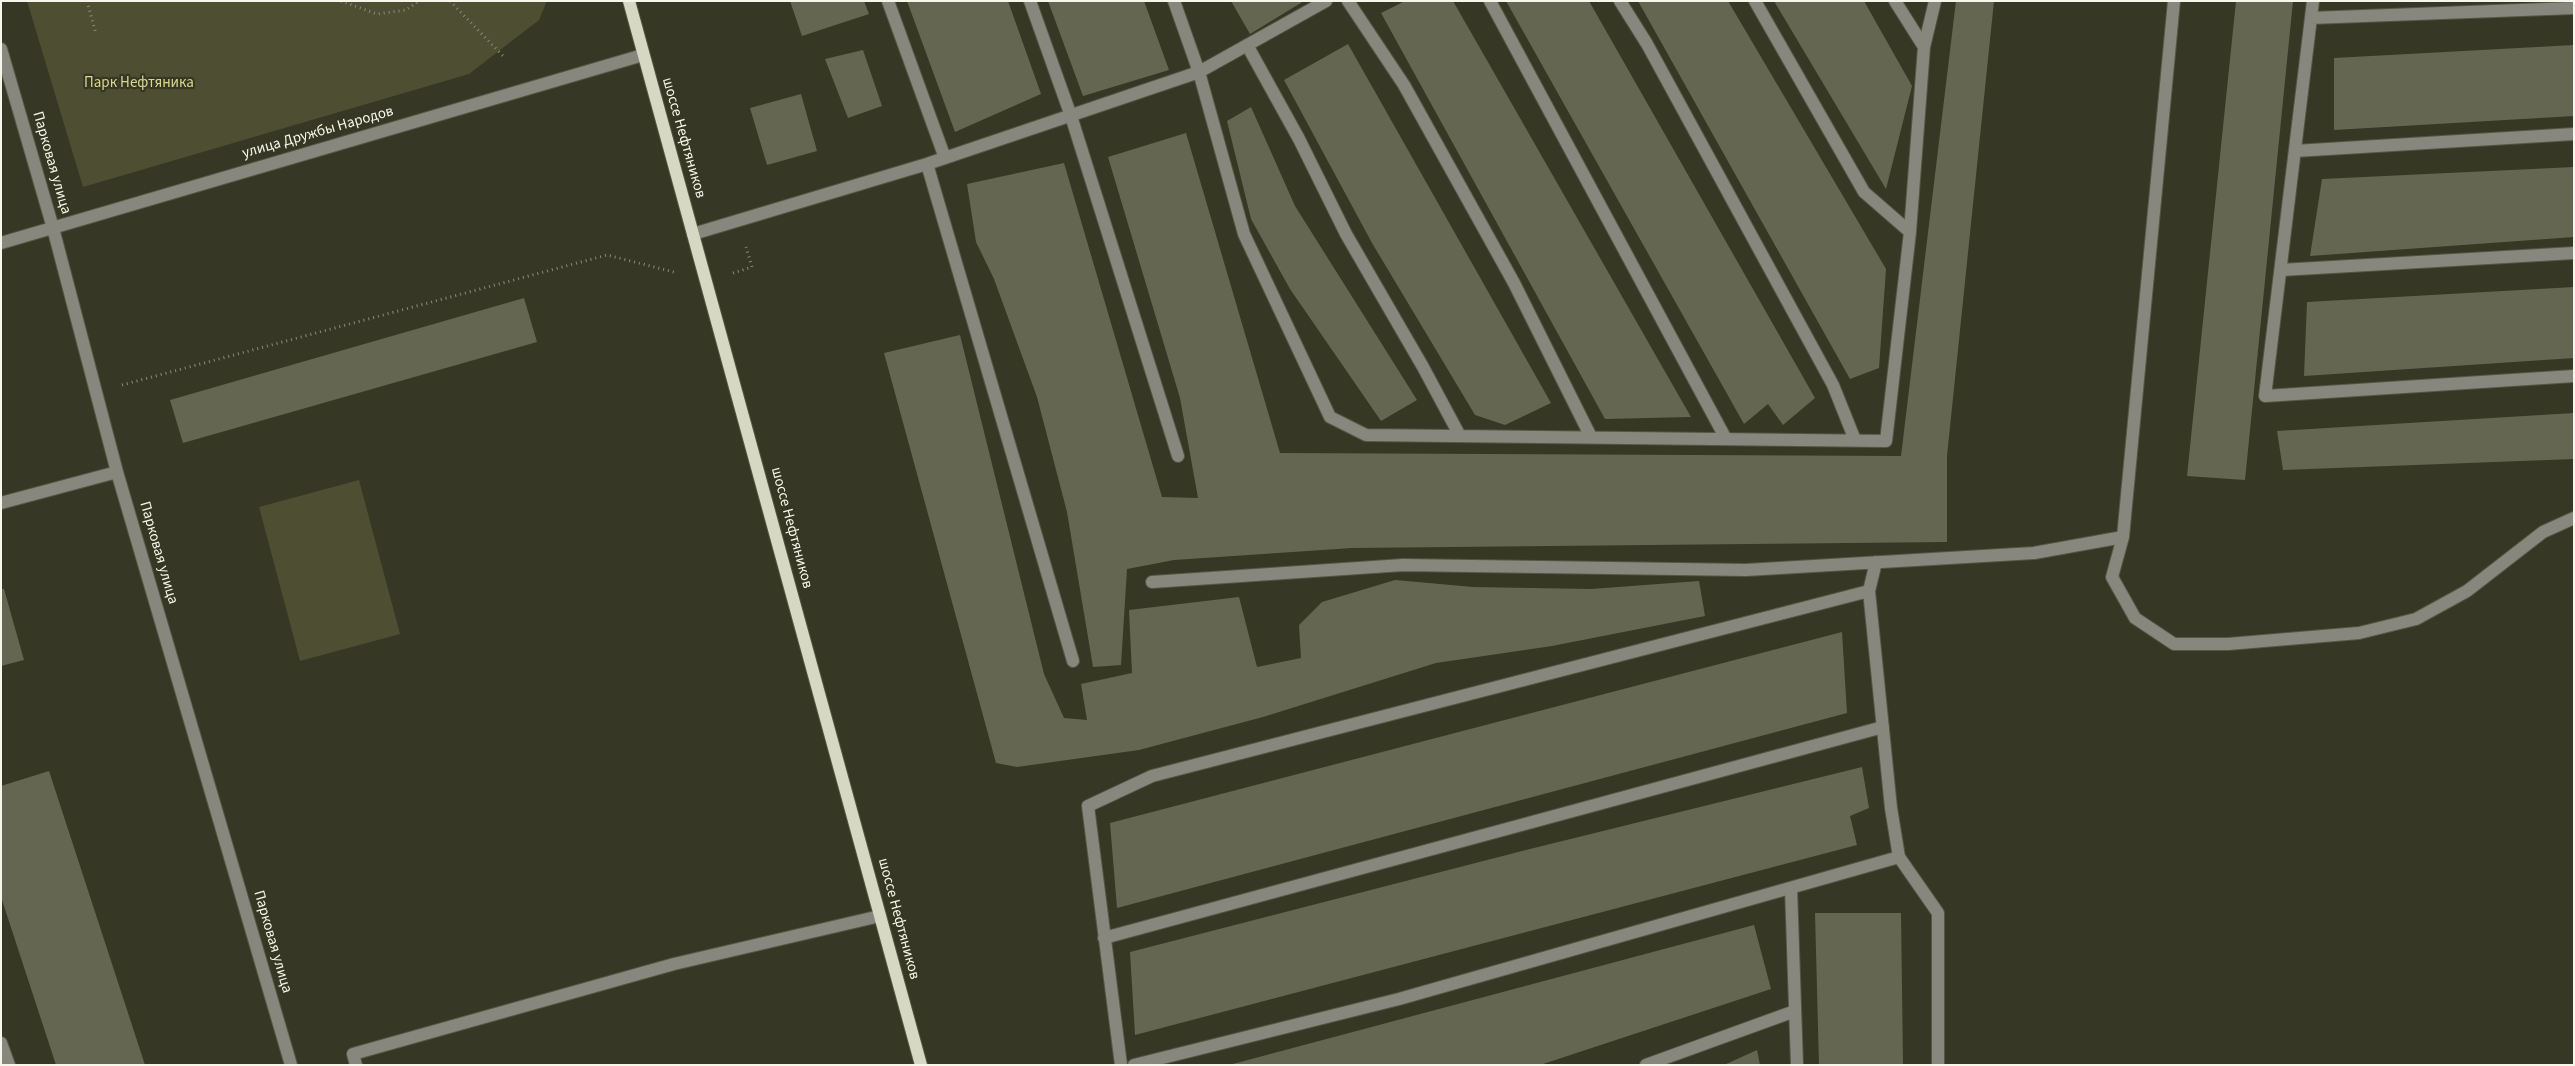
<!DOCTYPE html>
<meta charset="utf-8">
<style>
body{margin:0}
#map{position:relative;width:2575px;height:1066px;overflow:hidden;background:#373725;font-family:"Source Sans 3",sans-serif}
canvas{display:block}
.frame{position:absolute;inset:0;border:2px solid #f6f6ea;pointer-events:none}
</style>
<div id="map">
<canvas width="2575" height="1066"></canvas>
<div class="frame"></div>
</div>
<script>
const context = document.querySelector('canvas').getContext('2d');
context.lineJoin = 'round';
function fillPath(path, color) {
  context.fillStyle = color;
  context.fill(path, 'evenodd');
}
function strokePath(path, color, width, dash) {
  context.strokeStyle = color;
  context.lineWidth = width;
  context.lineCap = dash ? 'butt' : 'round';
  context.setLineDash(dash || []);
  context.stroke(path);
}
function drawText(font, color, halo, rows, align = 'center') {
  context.font = font + ' "Source Sans 3",sans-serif';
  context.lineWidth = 4.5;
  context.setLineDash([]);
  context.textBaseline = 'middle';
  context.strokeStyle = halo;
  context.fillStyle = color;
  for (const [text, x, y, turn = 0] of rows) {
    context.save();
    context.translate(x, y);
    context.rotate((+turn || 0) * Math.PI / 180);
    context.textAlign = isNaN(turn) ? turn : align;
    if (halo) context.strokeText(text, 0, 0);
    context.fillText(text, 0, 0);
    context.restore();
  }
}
fillPath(new Path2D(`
 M27,1H547L539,20L469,74L83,187Z
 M359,480L400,634L300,661L259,507Z`), '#4d4e32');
fillPath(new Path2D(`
 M790,1H864L869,14L802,36Z
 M907,1H1008L1041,94L955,132Z
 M1048,1H1144L1169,70L1083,96Z
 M1231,1H1304L1250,34Z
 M1405,1H1453L1691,417L1605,419L1381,13Z
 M1506,1H1589L1815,398L1783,425L1768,404L1744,424Z
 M1638,1H1728L1886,269L1879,368L1850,379Z
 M1774,1H1864L1912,86L1886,189Z
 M1956,1H1994L1947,456V542L1352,548L1174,560L1127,569L1121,665L1093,667L1067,512L1037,397L994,279L976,242L967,184L1064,163L1162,497L1198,498L1180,398L1108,157L1186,133L1280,453L1901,456Z
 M2236,1H2293L2245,480L2187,476Z
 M1348,44L1551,403L1505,425L1475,415L1372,243L1284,80Z
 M2574,45V116L2334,130V58Z
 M863,50L882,106L848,118L825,59Z
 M801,94L817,151L767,165L750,108Z
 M1251,107L1295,206L1417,400L1381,421L1290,289L1251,219L1227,121Z
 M2574,167V237L2310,256L2322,179Z
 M2574,287V358L2304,376L2307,302Z
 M524,298L537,342L183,443L170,400Z
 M960,335L1044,674L1064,718L1087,720L1081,684L1132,673L1129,610L1239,597L1257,667L1301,658L1299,625L1322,602L1395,580L1473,587L1591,589L1699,581L1705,616L1552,646L1436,663L1263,717L1139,750L1017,767L996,763L884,353Z
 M2574,413V459L2283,470L2277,431Z
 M1,589H4L24,660L1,666Z
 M1842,632L1847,713L1117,908L1110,823Z
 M1862,767L1869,808L1850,816L1857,845L1135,1035L1130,952L1526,850Z
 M49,771L145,1065H56L1,897V786Z
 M1815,913H1901L1903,1065H1819Z
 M1754,925L1771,989L1540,1065H1229Z
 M1757,1050L1760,1065H1724Z`), '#656651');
const minor = new Path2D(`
 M888,1L945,158
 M1030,1L1071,116L1178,456
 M1174,1L1199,72L1244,234L1330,417L1366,435L1886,441L1910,232L1864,192L1755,1
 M1348,1L1404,85L1514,283L1591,437
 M1490,1L1726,439
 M1620,1L1647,44L1833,385L1855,440
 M1895,1L1924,47L1935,1
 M2174,1L2123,537L2112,577L2135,618L2174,644H2228L2359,633L2416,619L2467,591L2543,532L2574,518
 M2313,1L2265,396L2574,376
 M2311,18L2574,8
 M1247,45L1299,139L1346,234L1423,367L1460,436
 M1,49L53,228L117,472L291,1065
 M2295,151L2574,134
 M927,164L1073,661
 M1910,232L1924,47
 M693,234L927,164L1199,72L1326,1
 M1,243L643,55
 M2281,270L2574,253
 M1,503L117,472
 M1152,582L1403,565L1746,570L2034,553L2123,537
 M1869,591L1891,808L1899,857L1938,913V1065
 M1791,888L1797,1065
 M1104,938L1883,727
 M1,1043L9,1065
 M356,1065L353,1054L674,964L880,916
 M1121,1065L1088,806L1152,776L1869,591L1876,562
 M1134,1065L1399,999L1899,857
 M1646,1065L1795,1011`);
const major = new Path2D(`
 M629,1L921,1065`);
strokePath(minor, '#565645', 14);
strokePath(major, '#565645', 14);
strokePath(new Path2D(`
 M87,1L96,34
 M341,1L377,14L406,10L419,1
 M450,1L504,57
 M733,273L752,267L746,247
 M122,385L607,255L674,272`), '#8a8a7b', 3, [1, 4]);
strokePath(minor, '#87877d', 12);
strokePath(major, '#d7d8c4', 12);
drawText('15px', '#d8d98d', '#373725', [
 ["Парк Нефтяника",139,84]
]);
drawText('15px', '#f6f6ea', '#373725', [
 ["улица Дружбы Народов",318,133,-16],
 ["шоссе Нефтяников",683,138,74],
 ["Парковая улица",51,163,74],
 ["шоссе Нефтяников",791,528,75],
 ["Парковая улица",158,553,74],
 ["шоссе Нефтяников",898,919,75],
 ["Парковая улица",272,942,74]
]);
</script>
